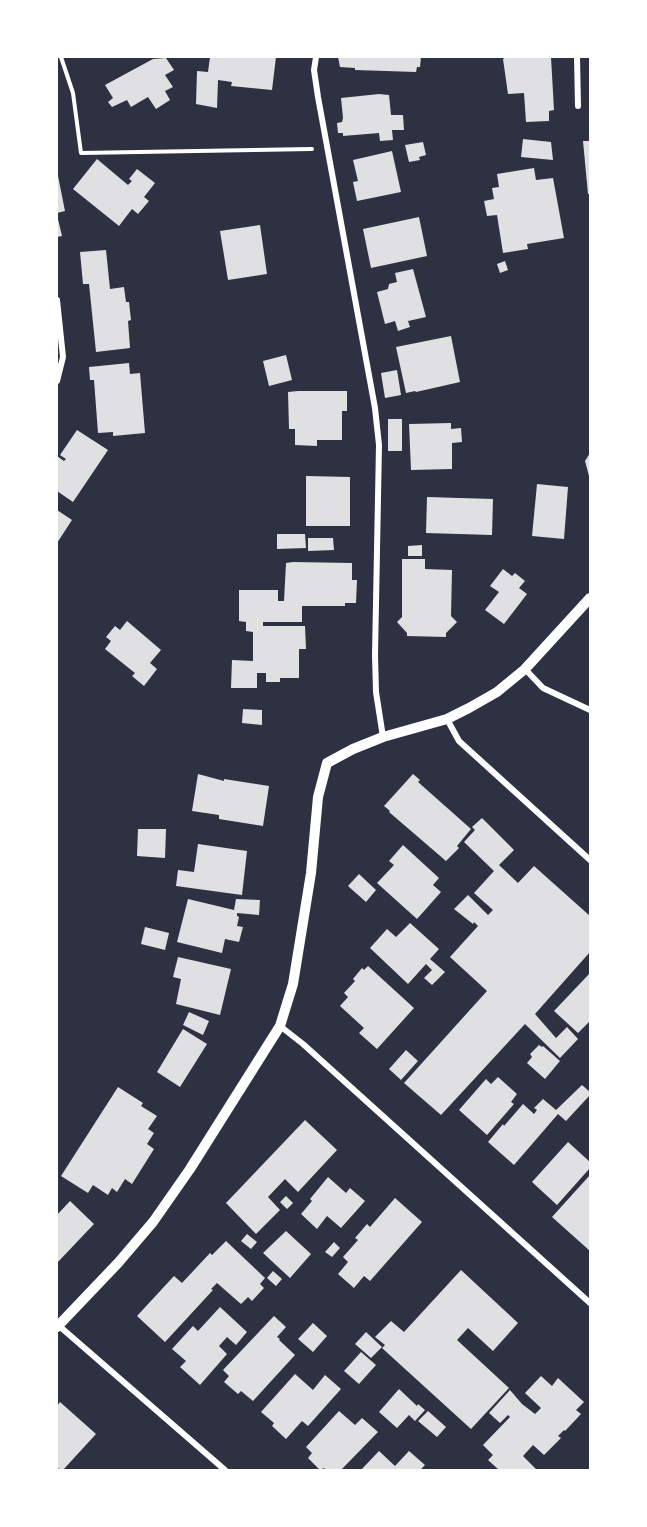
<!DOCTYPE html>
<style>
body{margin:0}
#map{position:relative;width:647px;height:1527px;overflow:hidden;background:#2d3142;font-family:Figtree,sans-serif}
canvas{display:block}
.frame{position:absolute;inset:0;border:58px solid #fff;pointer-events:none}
</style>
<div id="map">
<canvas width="647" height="1527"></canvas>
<div class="frame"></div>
</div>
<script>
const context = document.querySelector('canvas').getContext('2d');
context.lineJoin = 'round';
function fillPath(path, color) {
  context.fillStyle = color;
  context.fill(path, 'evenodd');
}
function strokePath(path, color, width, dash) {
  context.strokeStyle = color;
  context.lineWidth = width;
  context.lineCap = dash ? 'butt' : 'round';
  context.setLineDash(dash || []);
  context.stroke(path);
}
fillPath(new Path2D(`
 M210,57H276L272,90L231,86L232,82L218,80L217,108L196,104L197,71L208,72Z
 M338,57H421L420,67H417L416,72L355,70V68L340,67Z
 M506,57H551L554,110L549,111V121L526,122L524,93L508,94L503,59Z
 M166,58L174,70L165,75L173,87L165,91L170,100L156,109L148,97L131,107L127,100L112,107L108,102L113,98L105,85L153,59Z
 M379,94L389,95L391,115H403L404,130H392L393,140L380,141L379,133L343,136V133H338L337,123L342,122L343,118L341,98Z
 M523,139L551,142L553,160L521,157Z
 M583,141H590V194H588Z
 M423,142L426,155L419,157L420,160L409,162L405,145Z
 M392,151L401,192L357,201L353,182L358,181L353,160Z
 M97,159L128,185L132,181L129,179L137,169L155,183L144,197L149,201L138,214L132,209L119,226L73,189Z
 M534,168L536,180L553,178L564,238L527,244L528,249L503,253L497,215L487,216L484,201L494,199L492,188L499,187L497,174Z
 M58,176L65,211L57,213V177Z
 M57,215L62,236L57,237Z
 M419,217L427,256L371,268L363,229Z
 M260,225L267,274L228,280L220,231Z
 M106,250L110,289L124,287L126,302H129L131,320L128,321L130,348L96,352L89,284H83L80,252Z
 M505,261L508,270L500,273L497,264Z
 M413,269L426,317L408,321L410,327L398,331L395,321L385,324L377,292L388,289L389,284L397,282L395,273Z
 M451,336L460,382L416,392L415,391L406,393L396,347Z
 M286,355L292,380L269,386L263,361Z
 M129,363L130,374L140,373L145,433L113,436V432L98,433L94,380H90L89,367Z
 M397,370L401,395L385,398L381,373Z
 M298,391H347V411H342V440H317V446L295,445V429H289L288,392Z
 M388,419H402V451H388Z
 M451,423V429L461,428L462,442L452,443V469L411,470L409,424Z
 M77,430L108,450L73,502L57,491V456L64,461L66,459L60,455Z
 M590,453V476H589L585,461Z
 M306,476L350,477V526H306Z
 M537,484L568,487L564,539L532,536Z
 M427,497L493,499L492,535L426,533Z
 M57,510L72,520L57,543Z
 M277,534H305L306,548L277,549Z
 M308,538H333L334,550L308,551Z
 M422,545V556H408V546Z
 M402,559H425V569L452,570L451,616L457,622L446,633V637L407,636V633L397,622L402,617Z
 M293,562L352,563V580H357L356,603H345V606H302V622H263V626H305L306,649H299V678H280V682H266V673H257V688H231L232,660L253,661V632L246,631V622L239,621V590H278V601H284L286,563Z
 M503,569L512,576L515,573L525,581L519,588L527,594L504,624L485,610L499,592L490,586Z
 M127,621L161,650L150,663L157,669L144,686L132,676L135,673L105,649L111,641L106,637L115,626L120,630Z
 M243,709L262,710V725L242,723Z
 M198,774L224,781V779L269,786L263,826L219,819V815L192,811Z
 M413,774L420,780L418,782L471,829L457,846L459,848L446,861L389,812L390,811L384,806Z
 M482,818L514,850L499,865L518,883L534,866L590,916V952L535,1014L556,1038L567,1027L578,1039L560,1058L525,1024L441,1115L404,1083L487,991L450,957L478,926L474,922L473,924L454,909L468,895L488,915L493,910L474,893L494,871L464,842L475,830L472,827Z
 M138,829H166L165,858L137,856Z
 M198,844L247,851L242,895L176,886L178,870L194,872Z
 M403,845L439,878L433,885L441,892L417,919L377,883L394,865L389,861Z
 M359,874L376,890L366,902L348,886Z
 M188,899L234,910L236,899L260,900L259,915L237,913V916L239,917L237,926L243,927L239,942L225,939L222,953L177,942Z
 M410,923L439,949L430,959L445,972L432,985L424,978L432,970L426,964L408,984L370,948L387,929L396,937Z
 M145,927L169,933L165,950L141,944Z
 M178,957L231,969L220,1015L176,1004L181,979L173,977Z
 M368,966L414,1008L377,1049L359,1033L364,1028L340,1006L348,997L344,993L355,981L353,979L362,968L364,970Z
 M590,973V1021L578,1033L554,1011Z
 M189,1012L209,1021L203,1035L183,1025Z
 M183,1029L207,1044L180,1087L157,1072Z
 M539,1045L542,1047L543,1046L560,1061L545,1079L527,1063L532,1057L530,1054Z
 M406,1050L418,1061L401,1080L389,1069Z
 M498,1077L517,1094L511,1102L514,1104L487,1135L459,1110L486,1079L491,1084Z
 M582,1085L590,1092V1095L566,1121L558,1114L514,1165L488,1142L503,1124L504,1126L523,1104L534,1114L537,1110L534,1108L543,1099L556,1110Z
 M118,1087L143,1103L141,1106L157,1116L148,1129L154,1133L147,1144L154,1149L132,1184L125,1179L117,1192L112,1188L108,1195L93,1185L88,1193L61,1176Z
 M305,1120L337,1150L298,1192L285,1179L268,1197L280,1210L256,1234L226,1203Z
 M568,1142L590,1162V1168L557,1205L532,1182Z
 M590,1175V1251L552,1217Z
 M328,1177L346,1193L350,1188L365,1201L341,1228L327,1216L317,1229L301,1214L312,1201L310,1199Z
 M286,1196L293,1203L287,1209L280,1202Z
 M395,1198L422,1222L370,1281L364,1276L354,1288L338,1274L348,1262L343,1257L358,1240L355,1238L367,1224L370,1227Z
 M70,1201L94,1224L57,1263V1215Z
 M286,1231L311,1254L290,1278L263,1253Z
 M247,1234L257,1242L251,1249L241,1241Z
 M226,1241L265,1278L260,1284L264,1288L252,1301L248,1297L241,1304L217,1283L211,1289L213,1290L165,1342L137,1316L174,1276L182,1283L210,1253L212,1255Z
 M334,1242L340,1248L332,1257L325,1252Z
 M461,1270L518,1323L493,1351L468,1328L457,1340L509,1388L471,1429L382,1348L385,1345L375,1337L391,1321L404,1332Z
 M273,1271L282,1279L276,1286L267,1278Z
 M220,1307L247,1332L236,1345L227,1337L219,1346L227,1354L200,1385L180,1367L186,1361L172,1349L193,1326L198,1331Z
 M274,1316L286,1327L277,1337L280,1339L279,1340L295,1355L253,1401L241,1391L238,1394L224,1382L229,1376L223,1370Z
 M313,1323L327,1336L313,1352L298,1339Z
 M366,1332L382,1347L371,1358L355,1344Z
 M361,1352L376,1365L359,1384L344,1371Z
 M295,1374L313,1390L325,1375L341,1389L308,1426L302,1421L286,1439L272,1426L274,1423L261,1412Z
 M541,1376L552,1386L558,1378L584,1402L576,1410L581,1414L565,1431L564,1430L558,1436L561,1438L544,1455L533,1445L523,1456L537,1470H499L488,1460L493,1455L483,1445L510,1417L508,1415L500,1423L489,1413L510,1390L522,1404L535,1414L541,1408L525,1393Z
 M399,1389L417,1406L418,1404L425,1410L415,1421L409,1415L397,1428L379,1412Z
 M60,1402L96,1434L63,1470L57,1468V1406Z
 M339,1411L355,1425L362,1418L378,1432L341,1470H326L324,1468L320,1470L308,1458L312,1453L306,1447Z
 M428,1411L446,1427L437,1437L418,1421Z
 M379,1451L395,1466L409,1451L425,1465L420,1470H361Z`), '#e0e0e3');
strokePath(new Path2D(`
 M61,57L73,93L81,153L312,149`), '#fff', 4);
strokePath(new Path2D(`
 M316,57L314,70L318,97L375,408L379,445L375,655L376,692L383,737
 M577,57L578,106
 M57,300L63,357L57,381
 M525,669L543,688L590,710
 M447,719L459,741L590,860
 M280,1026L303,1044L590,1303
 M58,1325L225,1470`), '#fff', 6);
strokePath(new Path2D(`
 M57,1327L118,1263L153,1222L190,1169L280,1026L293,984L311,873L318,797L327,763L353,749L383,737L447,719L469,708L497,692L525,669L590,598`), '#fff', 10);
</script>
